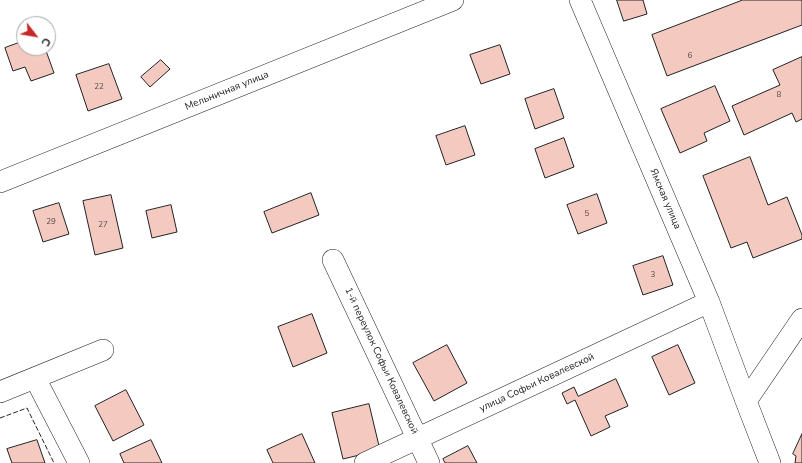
<!DOCTYPE html>
<meta charset="utf-8">
<style>
body{margin:0}
#map{position:relative;width:802px;height:463px;overflow:hidden;background:#fff;font-family:"Nunito Sans",sans-serif}
canvas{display:block}
.north{position:absolute;left:16px;top:16px;width:40px;height:40px;box-sizing:border-box;background:#fff;border:1px solid #a7a7a7;border-radius:50%;rotate:121deg;font-size:11px;font-weight:700;line-height:16px;text-align:center;color:#222}
.north::after{content:'';display:block;margin:auto;width:14px;height:18px;background:#c62828;clip-path:polygon(50% 0,100% 100%,50% 72%,0 100%)}
</style>
<div id="map">
<canvas width="802" height="463"></canvas>
<div class="north">С</div>
</div>
<script>
const context = document.querySelector('canvas').getContext('2d');
context.lineJoin = 'round';
function fillPath(path, color) {
  context.fillStyle = color;
  context.fill(path, 'evenodd');
}
function strokePath(path, color, width, dash) {
  context.strokeStyle = color;
  context.lineWidth = width;
  context.lineCap = dash ? 'butt' : 'round';
  context.setLineDash(dash || []);
  context.stroke(path);
}
function drawText(font, color, halo, rows, align = 'center') {
  context.font = font + ' "Nunito Sans",sans-serif';
  context.lineWidth = 3;
  context.setLineDash([]);
  context.textBaseline = 'middle';
  context.strokeStyle = halo;
  context.fillStyle = color;
  for (const [text, x, y, turn = 0] of rows) {
    context.save();
    context.translate(x, y);
    context.rotate((+turn || 0) * Math.PI / 180);
    context.textAlign = isNaN(turn) ? turn : align;
    if (halo) context.strokeText(text, 0, 0);
    context.fillText(text, 0, 0);
    context.restore();
  }
}
const building = new Path2D(`
 M617,0H643L647,14L624,21Z
 M743,0H802V25L667,76L652,35Z
 M24,41V48H45L54,73L31,81L25,67L13,71L5,48Z
 M500,45L510,74L481,84L470,55Z
 M802,57V119L796,122L792,113L744,135L732,106L780,85L773,70Z
 M161,60L170,69L150,87L141,77Z
 M109,64L122,99L88,111L76,75Z
 M715,86L730,121L704,133L707,141L680,153L661,109Z
 M554,89L564,118L535,129L525,99Z
 M465,126L475,155L446,165L436,136Z
 M564,138L574,167L545,178L535,149Z
 M750,157L768,205L787,197L802,235V239L753,258L747,242L731,248L703,176Z
 M311,193L319,215L272,233L264,212Z
 M597,194L607,223L578,234L567,205Z
 M111,195L123,248L95,255L83,201Z
 M59,203L69,234L43,242L33,211Z
 M171,205L177,232L152,238L146,211Z
 M663,256L673,285L643,295L633,266Z
 M312,314L327,353L293,367L278,327Z
 M447,345L467,383L434,401L413,363Z
 M678,345L695,383L669,395L652,357Z
 M616,379L628,406L605,416L610,427L591,436L575,400L567,404L562,393L574,387L578,396Z
 M126,390L144,425L113,441L95,406Z
 M369,404L380,450L343,459L332,413Z
 M302,434L315,463H273L267,450Z
 M802,434V463H795L796,456L793,454Z
 M37,440L45,463H12L7,449Z
 M151,440L162,463H124L120,454Z
 M468,446L477,463H445L443,459Z`);
fillPath(building, '#f3c9c0');
strokePath(building, '#222', 1);
const minor = new Path2D(`
 M580,0L709,302L746,401L770,463
 M0,182L453,0
 M333,260L429,463
 M35,378L79,463
 M0,392L103,350
 M746,401L802,319
 M365,463L709,302`);
strokePath(minor, '#222', 22);
strokePath(minor, '#fff', 21);
strokePath(new Path2D(`
 M0,418L27,408L54,463`), '#222', 1, [5, 2]);
drawText('8px', '#564c4a', null, [
 ["6",690,56],
 ["22",99,87],
 ["8",779,95],
 ["5",587,214],
 ["29",51,222],
 ["27",103,225],
 ["3",653,275]
]);
drawText('10px', '#222', '#fff', [
 ["Мельничная улица",227,91,-22],
 ["Ямская улица",665,199,67],
 ["1-й переулок Софьи Ковалевской",381,361,65],
 ["улица Софьи Ковалевской",537,383,-25]
]);
</script>
